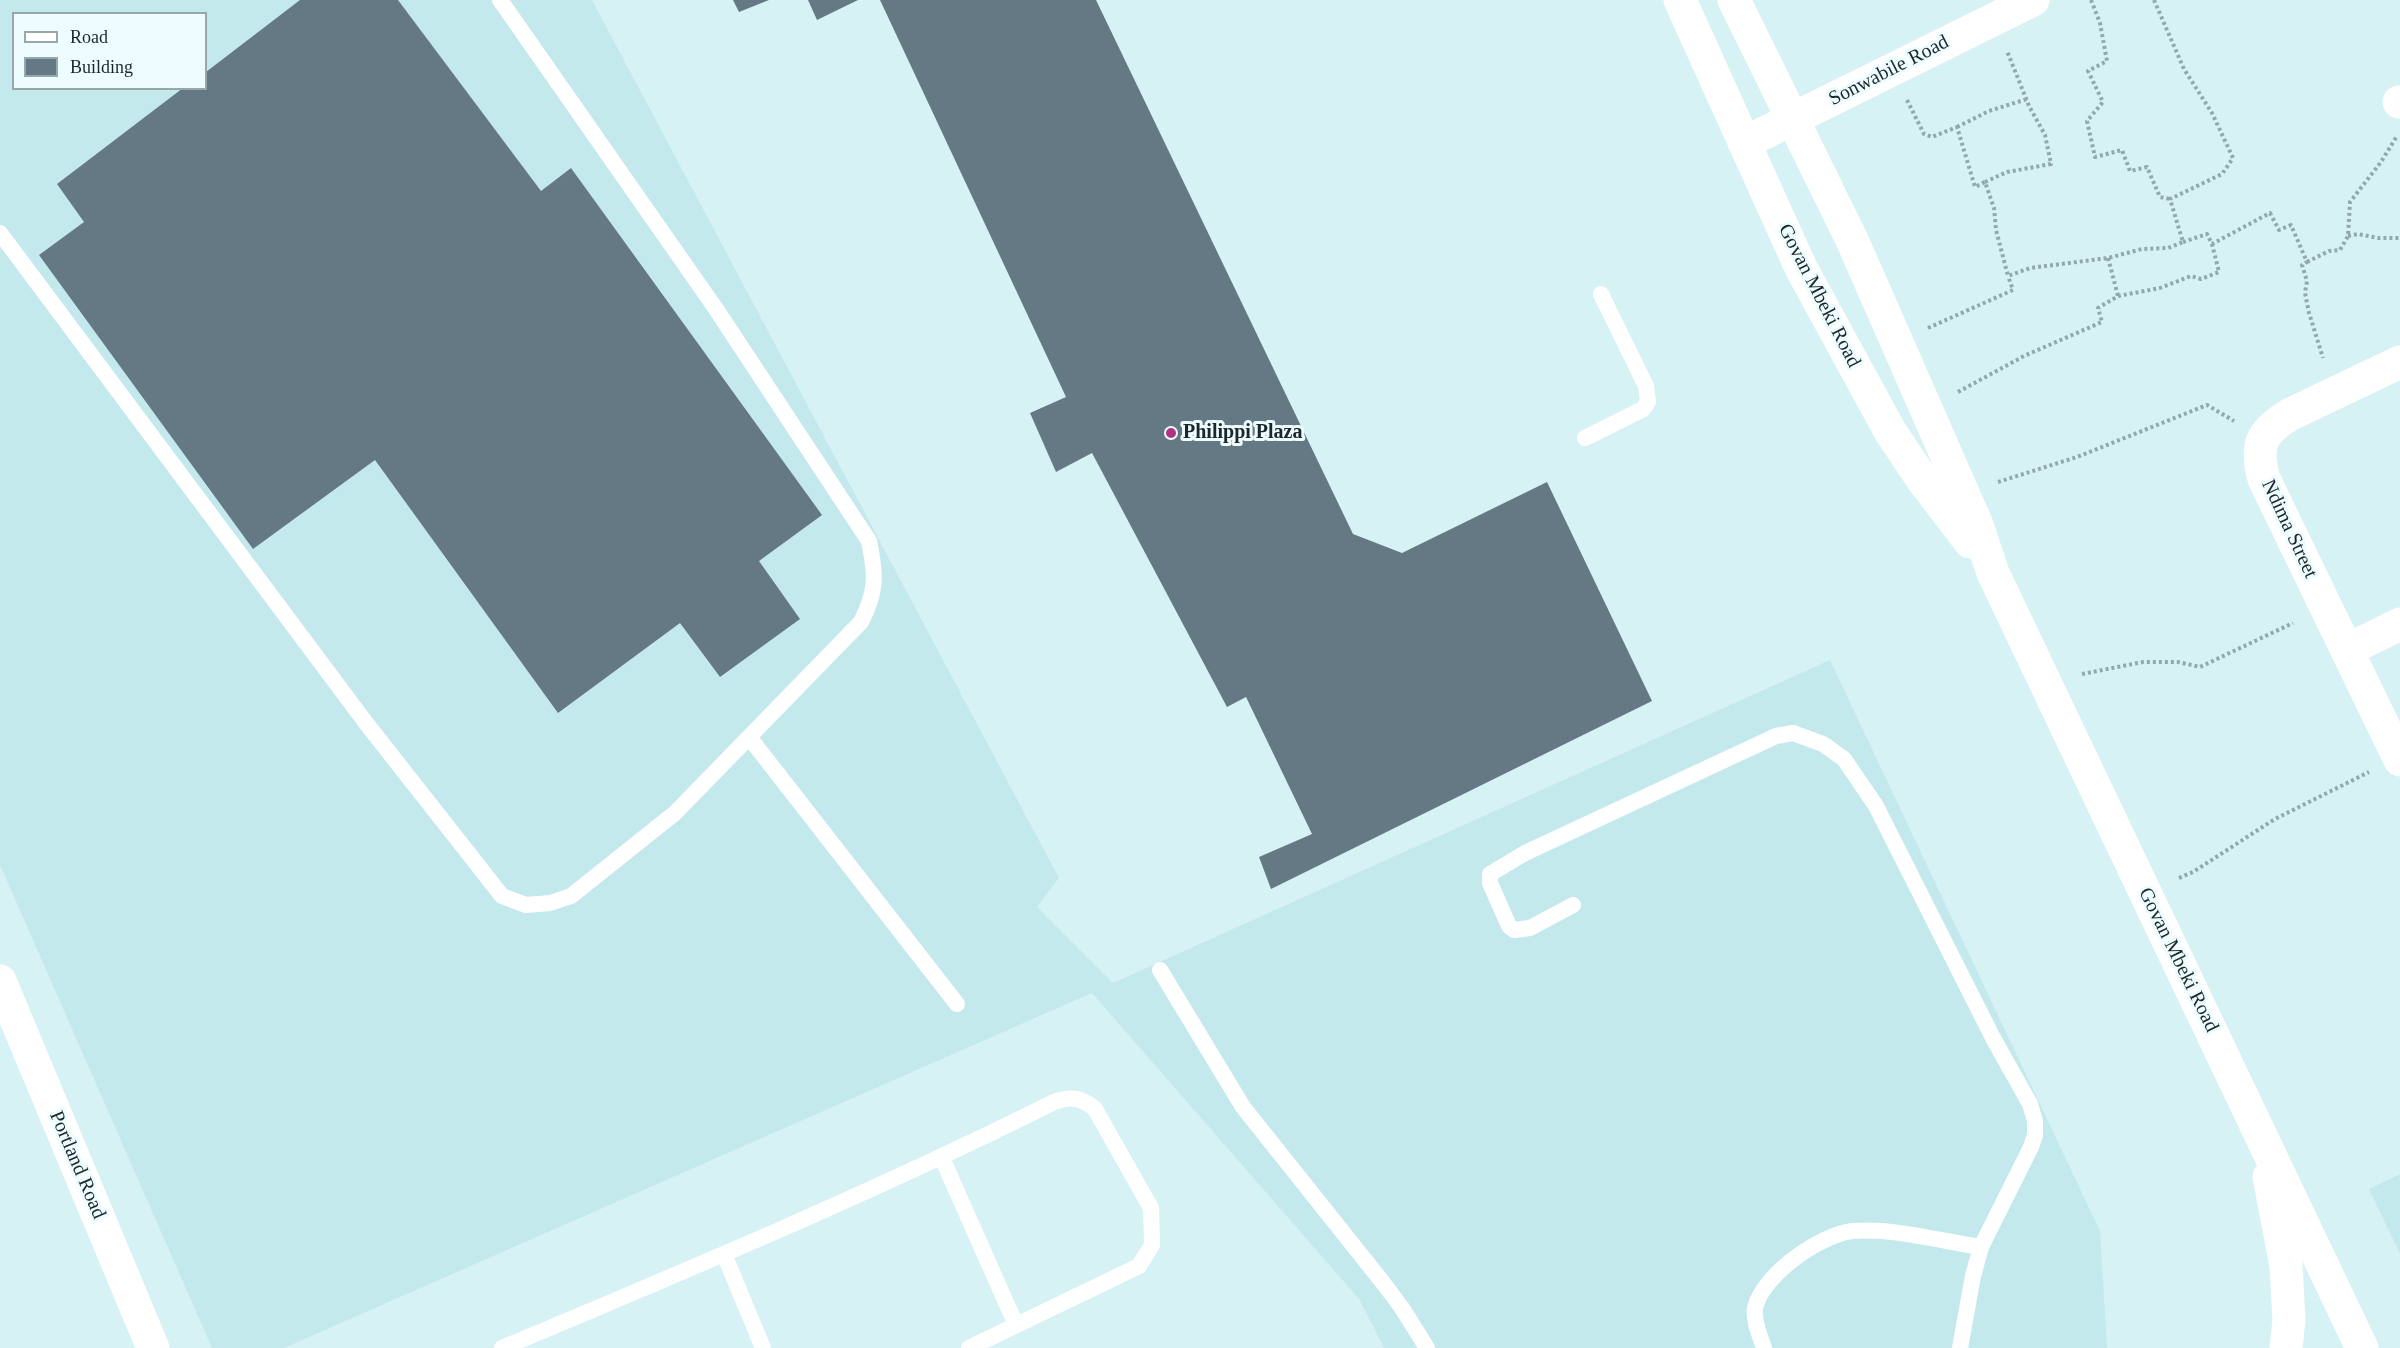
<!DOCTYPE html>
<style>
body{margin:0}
#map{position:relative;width:2400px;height:1348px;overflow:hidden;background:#d7f2f5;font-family:"Times New Roman",serif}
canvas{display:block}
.legend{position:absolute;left:12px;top:12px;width:195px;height:78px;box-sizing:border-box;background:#edfdff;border:2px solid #9aa7a9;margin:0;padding:8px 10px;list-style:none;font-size:18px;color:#1d2729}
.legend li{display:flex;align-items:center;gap:12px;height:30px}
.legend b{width:30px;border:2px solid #9aa7a9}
</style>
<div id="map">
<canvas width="2400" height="1348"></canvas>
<ul class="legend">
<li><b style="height:8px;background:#fff"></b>Road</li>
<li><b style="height:16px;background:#657985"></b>Building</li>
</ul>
</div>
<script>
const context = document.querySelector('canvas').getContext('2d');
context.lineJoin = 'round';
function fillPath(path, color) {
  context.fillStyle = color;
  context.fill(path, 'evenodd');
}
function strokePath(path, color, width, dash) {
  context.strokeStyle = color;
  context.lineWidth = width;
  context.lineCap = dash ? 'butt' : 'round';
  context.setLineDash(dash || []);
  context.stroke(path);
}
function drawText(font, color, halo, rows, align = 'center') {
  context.font = font + ' "Times New Roman",serif';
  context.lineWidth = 6;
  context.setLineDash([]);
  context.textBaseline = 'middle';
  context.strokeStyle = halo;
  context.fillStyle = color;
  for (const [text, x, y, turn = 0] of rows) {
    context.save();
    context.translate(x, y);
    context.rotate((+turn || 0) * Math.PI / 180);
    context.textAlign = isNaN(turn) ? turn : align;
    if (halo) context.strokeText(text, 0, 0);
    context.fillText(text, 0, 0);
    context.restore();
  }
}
fillPath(new Path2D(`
 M0,0H592L1059,878L1037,907L1113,983L1830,660L2100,1231L2107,1348H1384L1359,1299L1092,993L284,1348H212L0,865ZM14,14H206V88H14Z
 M2400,1174V1254L2369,1189Z`), '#c4e9ed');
fillPath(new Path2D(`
 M300,0H398L541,191L571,168L822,515L759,561L800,619L720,677L680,623L558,713L375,460L253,549L39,255L84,222L57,184L183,88H206V72Z
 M733,0H769L739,12Z
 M808,0H858L817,20Z
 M880,0H1096L1353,534L1402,553L1547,482L1652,701L1271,889L1259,857L1312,834L1246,697L1227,707L1092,453L1056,472L1030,413L1066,397Z`), '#657985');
strokePath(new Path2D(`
 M2091,0L2100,23L2107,61L2088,71L2103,102L2087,121L2095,157L2122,150L2130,171L2147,167L2160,197L2170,199
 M1907,100L1924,134L1932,137L1957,127L1975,187L1985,182L1994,208L1996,230L2008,276L2030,268L2108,258L2142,249L2168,248L2183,242L2170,199L2222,174L2233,158L2212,113L2184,69L2154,0
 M1957,127L1989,111L2027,99
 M1985,182L2007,172L2051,164L2045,135L2029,106L2007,51
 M2348,236L2358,234L2378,238H2400
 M2183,242L2207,234L2212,244L2270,213L2279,230L2291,225L2307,262L2302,265L2307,281L2305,293L2309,313L2323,358
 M2108,258L2118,296
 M2307,262L2329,251L2340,250L2348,236L2350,202L2381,162L2397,136
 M1928,328L2013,290L2008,276
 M1958,392L2024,356L2102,322L2098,308L2118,296L2160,288L2191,276L2201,279L2219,272L2212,244
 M1998,482L2077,457L2207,405L2234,421
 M2082,674L2143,662H2178L2200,667L2293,623
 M2179,878L2193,872L2275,819L2369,772`), '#93a8ab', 4, [3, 3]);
strokePath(new Path2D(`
 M0,233L366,723L502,896L526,905L550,903L571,896L675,813L861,622C877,591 876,575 869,541L716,309L500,0
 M1585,438L1643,409L1648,402L1646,386L1601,294
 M749,737L957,1004
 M1573,905L1530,928L1514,930L1509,926L1490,883V874L1525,853L1776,736L1793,733L1823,744L1844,759L1876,806L1993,1038L2030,1104L2035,1121V1135L2031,1147L1981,1247L1973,1276L1960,1348
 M1160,970L1243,1107L1384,1284L1402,1308L1427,1348
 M942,1158L1016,1325
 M724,1254L763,1348
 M502,1348C688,1270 874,1192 1054,1102C1071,1096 1081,1097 1095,1109L1151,1208L1152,1245L1139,1266L969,1348
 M1764,1348C1760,1336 1753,1321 1755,1308C1762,1275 1821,1234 1853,1231C1895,1228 1940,1241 1981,1247`), '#fff', 16);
strokePath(new Path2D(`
 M2399,102H2400
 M2400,362L2289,415C2260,433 2255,446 2264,479L2400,760
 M2347,650L2400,624
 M0,981L153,1348`), '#fff', 33);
strokePath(new Path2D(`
 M1680,0L1801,268L1890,431L1922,479L1970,542
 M1734,0L1852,240L1977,525L1993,573L2362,1348
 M1744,143L2033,0
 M2269,1177L2286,1266L2289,1320L2286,1348`), '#fff', 33);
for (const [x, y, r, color] of [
 [1171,433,6,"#b03282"]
]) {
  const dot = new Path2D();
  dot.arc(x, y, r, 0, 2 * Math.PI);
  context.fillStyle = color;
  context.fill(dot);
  strokePath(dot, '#edfdff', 2);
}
drawText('20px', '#1d2729', '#edfdff', [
 ["Sonwabile Road",1889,71,-27],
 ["Govan Mbeki Road",1819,296,63],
 ["Ndima Street",2289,529,65],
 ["Govan Mbeki Road",2178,960,64],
 ["Portland Road",77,1165,67]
]);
drawText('bold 20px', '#1d2729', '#edfdff', [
 ["Philippi Plaza",1183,433]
], 'left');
</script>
